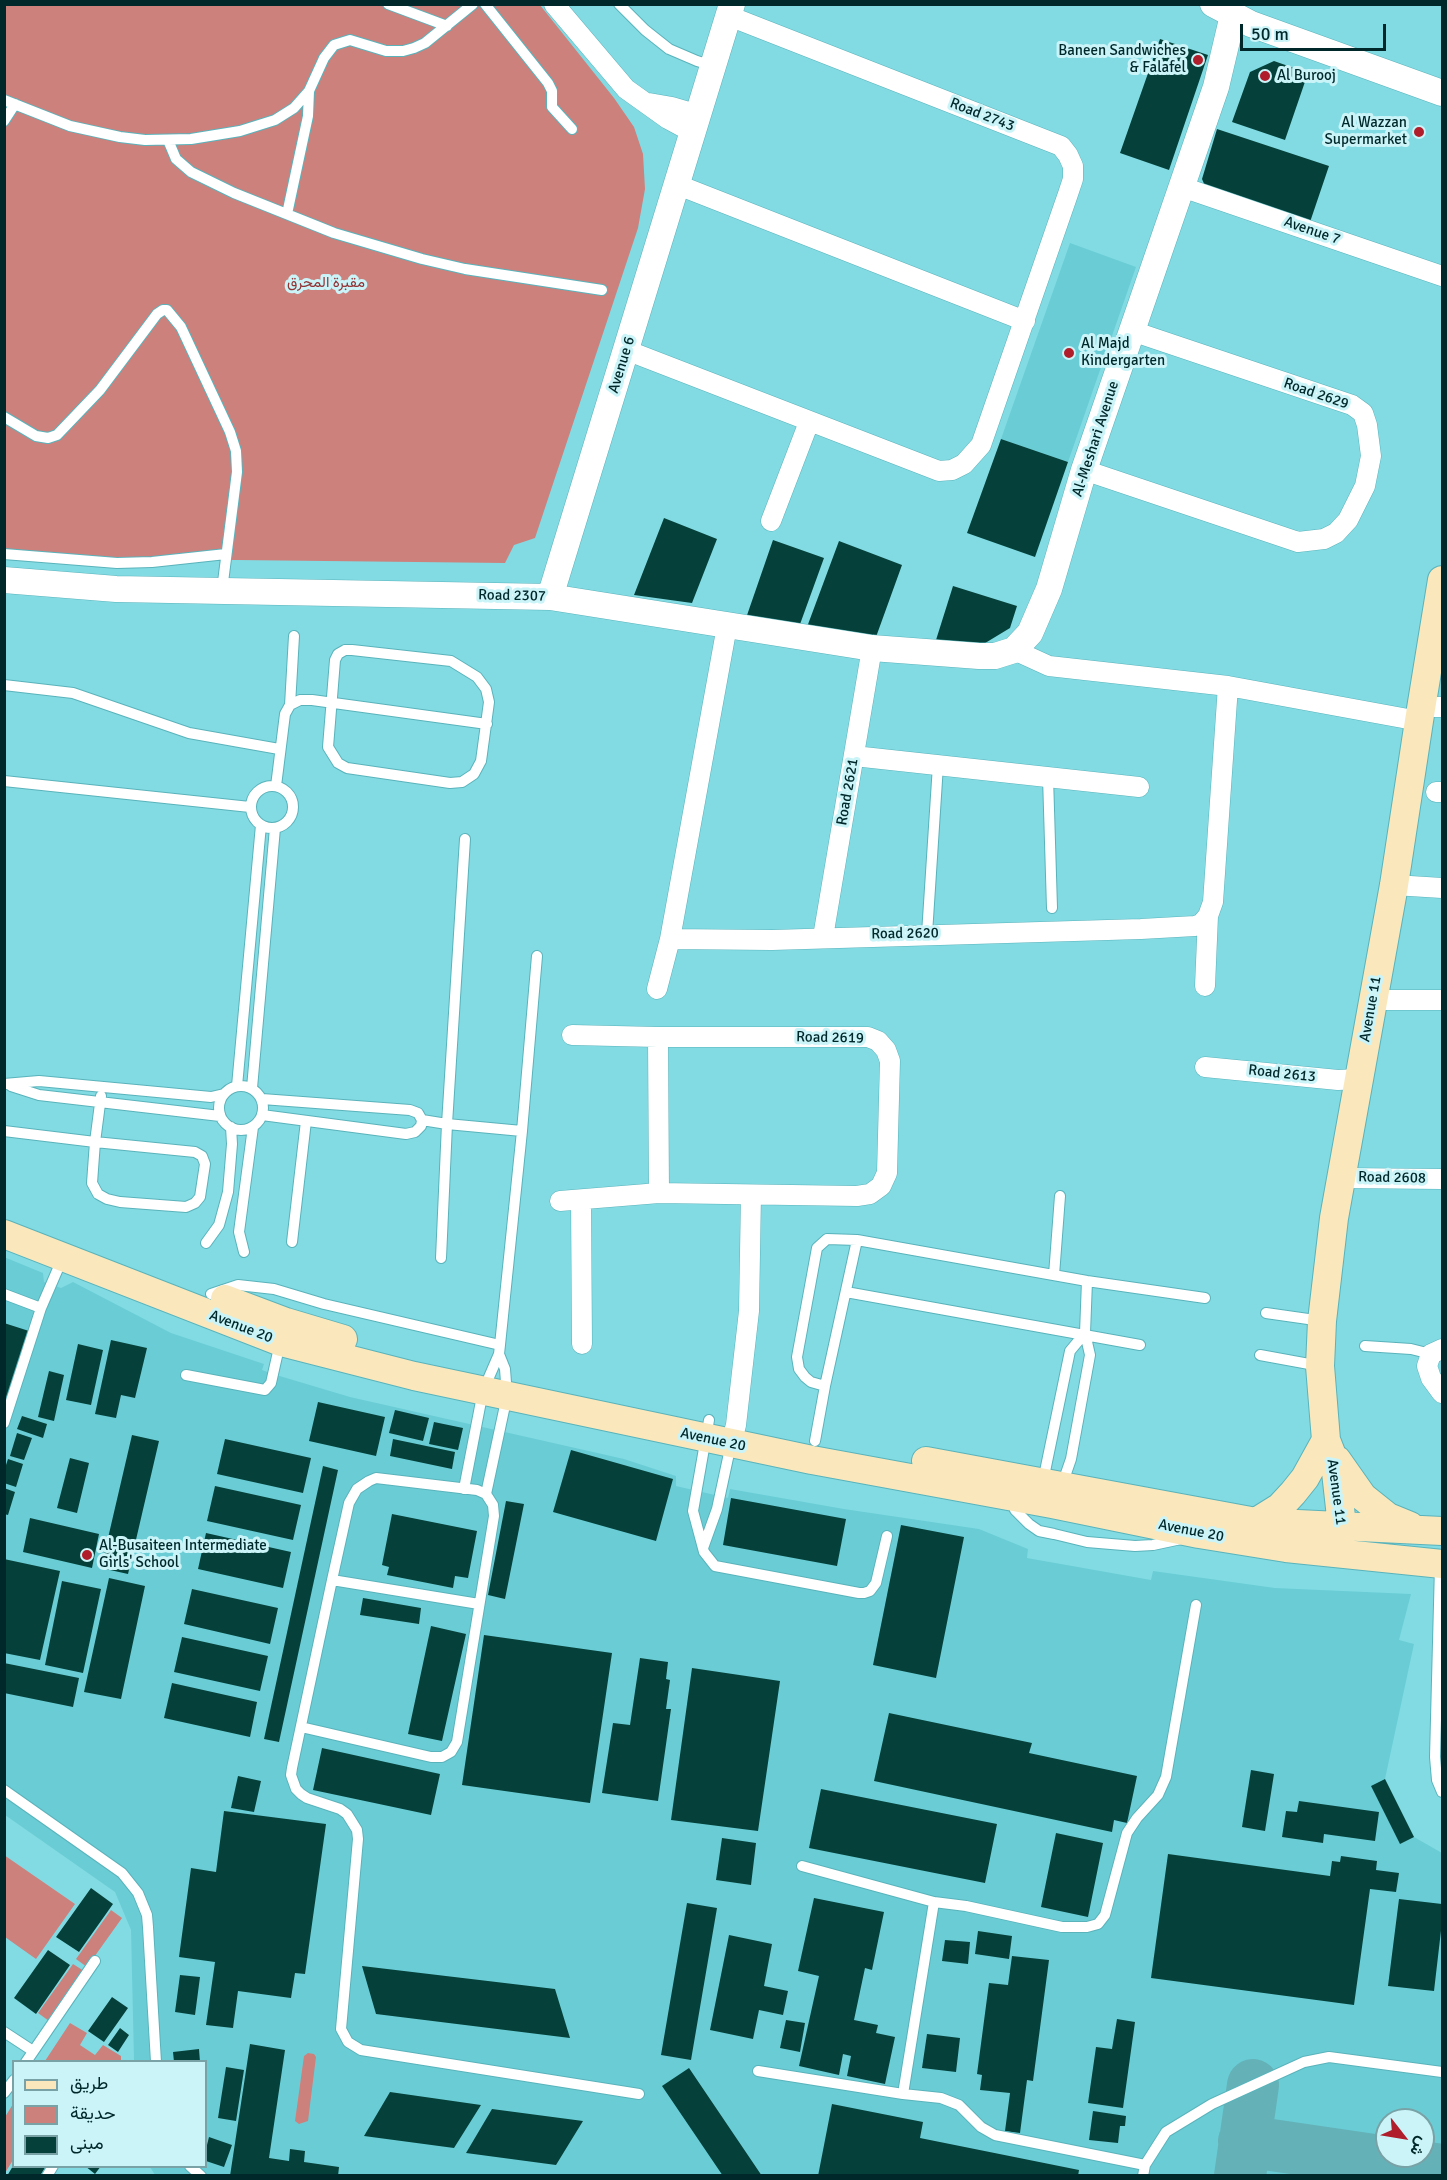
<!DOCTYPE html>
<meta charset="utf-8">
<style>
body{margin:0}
#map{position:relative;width:1447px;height:2180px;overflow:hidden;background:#82dbe3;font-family:Signika,Vazirmatn,sans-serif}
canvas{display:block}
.frame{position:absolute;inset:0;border:6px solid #00282b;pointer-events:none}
.legend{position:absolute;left:12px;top:2060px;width:195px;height:108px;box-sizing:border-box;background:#caf4f8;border:2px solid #79a2a6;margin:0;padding:8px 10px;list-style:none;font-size:18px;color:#00282b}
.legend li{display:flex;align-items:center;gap:12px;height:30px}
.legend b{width:30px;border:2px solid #79a2a6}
.north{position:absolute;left:1375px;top:2108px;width:60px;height:60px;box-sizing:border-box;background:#caf4f8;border:2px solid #79a2a6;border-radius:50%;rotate:121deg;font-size:16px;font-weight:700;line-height:24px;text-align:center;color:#00282b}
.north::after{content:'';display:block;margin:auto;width:21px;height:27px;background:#b01e2b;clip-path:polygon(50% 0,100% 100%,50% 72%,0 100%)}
.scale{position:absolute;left:1240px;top:24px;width:146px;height:27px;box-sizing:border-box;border:3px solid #00282b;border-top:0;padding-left:8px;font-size:18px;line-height:21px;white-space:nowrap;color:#00282b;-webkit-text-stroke:4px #caf4f8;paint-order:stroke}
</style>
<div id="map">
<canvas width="1447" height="2180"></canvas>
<div class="frame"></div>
<ul class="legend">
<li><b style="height:8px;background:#fae8bc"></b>طريق</li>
<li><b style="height:16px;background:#cc817d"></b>حديقة</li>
<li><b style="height:16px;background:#05413a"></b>مبنى</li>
</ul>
<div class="north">ش</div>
<div class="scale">50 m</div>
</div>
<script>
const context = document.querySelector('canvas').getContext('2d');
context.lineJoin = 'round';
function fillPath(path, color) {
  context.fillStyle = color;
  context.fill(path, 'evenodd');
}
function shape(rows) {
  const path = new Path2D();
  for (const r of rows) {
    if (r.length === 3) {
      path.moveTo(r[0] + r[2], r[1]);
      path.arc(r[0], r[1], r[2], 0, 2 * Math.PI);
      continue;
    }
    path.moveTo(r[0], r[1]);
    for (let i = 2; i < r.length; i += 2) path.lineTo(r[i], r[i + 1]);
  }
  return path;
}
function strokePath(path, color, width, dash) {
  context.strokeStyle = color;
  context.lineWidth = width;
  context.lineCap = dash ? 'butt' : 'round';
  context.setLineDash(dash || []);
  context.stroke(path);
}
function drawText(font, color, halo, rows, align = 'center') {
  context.font = font + ' Signika,Vazirmatn,sans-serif';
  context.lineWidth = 6;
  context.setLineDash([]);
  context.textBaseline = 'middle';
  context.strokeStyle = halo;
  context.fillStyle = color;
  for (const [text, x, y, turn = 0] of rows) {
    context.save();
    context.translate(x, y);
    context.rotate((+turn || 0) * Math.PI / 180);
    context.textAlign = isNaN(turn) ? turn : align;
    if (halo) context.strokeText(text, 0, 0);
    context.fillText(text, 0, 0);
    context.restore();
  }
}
const built = shape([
 [1070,243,1136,267,1068,462,1001,439],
 [4,1257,43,1273,44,1282,61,1288,73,1282,171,1333,264,1364,262,1370,273,1374,350,1397,624,1459,676,1476,676,1486,728,1498,730,1489,844,1509,979,1529,1028,1549,1027,1558,1151,1580,1153,1571,1275,1588,1411,1594,1399,1640,1414,1644,1385,1779,1414,1837,1442,1853,1442,2175,155,2175,150,2167,206,2166,206,2062,134,2061,131,1930,115,1892,5,1815],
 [1387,2120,1423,2120,1423,2156,1387,2156]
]);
const green = shape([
 [4,5,540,5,614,98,634,127,643,154,645,189,638,228,535,538,514,545,505,563,57,558,5,553],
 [4,1855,75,1904,36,1959,5,1937],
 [111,1910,122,1918,87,1967,76,1959],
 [73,1964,84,1971,49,2021,38,2013],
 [70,2023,87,2033,80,2045,95,2055,103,2045,121,2056,121,2061,45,2061],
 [308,2053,314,2054,316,2057,308,2121,299,2124,295,2121,304,2056],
 [13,2104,13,2160,5,2173,5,2117]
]);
const taxiway = shape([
 [1244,2141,1442,2170],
 [1240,2176,1253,2085]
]);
const building = shape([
 [1160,39,1208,55,1169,170,1120,153],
 [1274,61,1308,73,1285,140,1232,122,1250,72],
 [1217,129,1329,166,1309,225,1208,193,1202,179],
 [1001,439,1068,462,1035,557,967,533],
 [664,518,717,539,692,603,634,595],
 [773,540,824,558,799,627,745,621],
 [839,541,902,565,876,637,807,627],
 [953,586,1017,606,1010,628,972,651,936,640],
 [4,1323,29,1331,5,1404,4,1404],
 [111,1340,147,1348,135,1398,121,1395,116,1418,95,1414],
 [78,1344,103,1350,91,1405,66,1400],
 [49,1371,64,1375,54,1421,38,1417],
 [318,1402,385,1417,376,1456,309,1441],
 [395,1410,429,1418,423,1441,389,1433],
 [22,1416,47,1424,43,1438,17,1429],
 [434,1422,463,1428,458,1450,429,1444],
 [17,1433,32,1438,24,1460,10,1456],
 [132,1435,159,1441,128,1574,101,1568],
 [225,1439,311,1458,303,1493,217,1474],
 [393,1439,455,1452,452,1469,390,1456],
 [571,1450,673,1479,656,1541,553,1512],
 [70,1458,89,1463,77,1513,57,1508],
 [8,1459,23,1464,16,1487,4,1483,4,1471],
 [323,1466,338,1470,279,1742,264,1739],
 [215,1486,301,1505,293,1540,207,1521],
 [4,1488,15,1492,8,1515,4,1514],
 [731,1498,846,1519,837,1566,723,1545],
 [506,1501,524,1504,505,1599,488,1595],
 [392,1514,477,1531,468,1578,455,1576,453,1588,387,1575,389,1567,382,1565],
 [30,1518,99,1534,92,1568,23,1552],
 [901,1525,964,1537,936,1678,873,1665],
 [206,1533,291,1552,283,1588,198,1569],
 [4,1559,60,1571,40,1660,4,1653],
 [109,1578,145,1586,121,1699,84,1692],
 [62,1581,101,1589,83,1673,45,1665],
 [192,1589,278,1608,270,1644,184,1624],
 [363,1598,421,1608,419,1624,360,1615],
 [431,1626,466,1634,442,1741,408,1734],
 [484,1635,612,1653,590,1803,462,1785],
 [182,1637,268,1656,260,1691,174,1672],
 [640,1658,668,1662,666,1679,670,1680,666,1709,671,1709,658,1801,602,1793,613,1723,630,1725],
 [4,1663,79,1678,73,1707,4,1693],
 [692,1668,780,1681,758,1831,671,1820],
 [172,1683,257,1702,250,1737,164,1718],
 [889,1713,1032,1743,1029,1753,1137,1776,1127,1823,1114,1820,1112,1832,874,1781],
 [322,1748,440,1774,431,1815,313,1790],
 [1251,1770,1274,1774,1265,1831,1242,1827],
 [238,1776,261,1781,254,1812,231,1808],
 [1385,1779,1414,1837,1400,1844,1371,1786],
 [821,1789,997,1824,985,1883,809,1848],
 [1299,1801,1379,1812,1375,1841,1324,1834,1323,1843,1282,1837,1286,1811,1297,1812],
 [224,1811,326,1824,305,1974,295,1973,291,1998,238,1991,233,2028,206,2025,215,1962,179,1957,191,1868,216,1872],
 [1056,1833,1103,1843,1088,1917,1041,1907],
 [722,1838,756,1843,751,1885,716,1880],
 [1168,1854,1330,1876,1332,1861,1340,1862,1341,1856,1377,1861,1376,1870,1399,1873,1396,1892,1370,1889,1354,2005,1151,1978],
 [91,1888,113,1904,79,1952,56,1937],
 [814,1898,884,1912,872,1970,865,1968,854,2020,878,2025,876,2033,895,2037,885,2084,847,2076,851,2056,843,2054,839,2075,799,2066,819,1976,798,1971],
 [1399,1899,1442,1904,1442,1922,1434,1991,1388,1986],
 [687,1903,717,1908,691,2060,661,2055],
 [978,1931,1012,1936,1009,1959,975,1954],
 [729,1935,772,1944,764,1986,788,1991,783,2015,759,2010,753,2039,710,2030],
 [945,1940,970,1942,968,1964,942,1961],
 [48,1950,70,1965,36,2014,14,1998],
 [1012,1956,1049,1960,1033,2081,1027,2080,1020,2133,1005,2131,1010,2093,980,2090,982,2075,977,2074,989,1983,1008,1985],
 [362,1966,555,1989,570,2038,376,2014],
 [180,1975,200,1977,195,2015,175,2012],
 [112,1997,128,2008,104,2042,88,2031],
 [1117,2019,1135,2022,1123,2108,1088,2103,1096,2047,1112,2049],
 [786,2020,805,2023,800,2052,780,2048],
 [120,2028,129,2035,118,2052,108,2045],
 [927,2034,960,2038,956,2072,922,2068],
 [250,2044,285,2050,269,2158,289,2161,290,2149,305,2151,304,2162,339,2167,338,2176,230,2176],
 [199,2049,200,2062,174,2062,173,2052],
 [226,2067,244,2070,236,2121,218,2118],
 [689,2068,762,2176,723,2176,662,2086],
 [390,2092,481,2105,454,2148,364,2136],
 [832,2104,923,2122,920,2138,1079,2170,1078,2176,818,2176],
 [492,2109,583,2121,556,2165,466,2153],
 [1093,2111,1126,2116,1125,2126,1120,2126,1118,2143,1089,2140],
 [209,2137,232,2145,224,2167,206,2161,206,2149],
 [13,2166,46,2166,40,2176,7,2176],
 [85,2166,101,2166,95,2174]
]);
const service = shape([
 [388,4,447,26],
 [485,4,548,83,552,91,552,107,572,129],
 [619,4,645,30,669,49,697,61,714,66],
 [4,100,70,126,120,137,145,140,191,139,240,131,275,120,294,108,309,91,324,58,334,45,350,40,386,51,403,51,414,48,425,43,473,4],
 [4,121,15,104],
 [168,140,176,159,191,172,234,193,334,233,422,259,465,269,602,290],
 [287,214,308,116,309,91],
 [4,417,36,436,48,438,57,435,100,390,157,314,163,310,167,310,181,327,230,432,236,451,237,472,222,590],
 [4,554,117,563,152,562,226,554],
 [345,650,352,650,451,661,477,677,486,689,489,702,481,761,474,774,462,782,450,783,347,768,338,763,328,747,335,660,338,654,345,650],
 [4,685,73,693,189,733,279,749],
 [290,705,294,636],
 [1048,777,1052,908],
 [4,781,250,807],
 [272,807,21],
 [276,786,285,714,290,705,300,700,312,700,487,724],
 [927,934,938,765],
 [4,1084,39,1081,211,1097,224,1094],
 [241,1108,22],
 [11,1086,39,1095,220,1116],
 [237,1086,261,825],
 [252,1088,275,828],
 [262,1099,410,1110,418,1113,422,1120,421,1126,415,1132,406,1134,262,1115],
 [422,1120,447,1124,465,839],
 [4,1131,95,1142,101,1096],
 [95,1142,195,1152,202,1156,205,1164,200,1197,195,1203,186,1207,120,1202,107,1199,98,1194,92,1183,95,1142],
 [292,1242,306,1121],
 [206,1243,219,1225,228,1192,232,1144,231,1127],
 [244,1252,239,1232,253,1127],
 [441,1258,447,1124,522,1131],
 [1054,1275,1060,1196],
 [846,1292,1140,1345],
 [4,1294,41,1308],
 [211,1294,238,1285,274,1289,324,1304,500,1345],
 [1266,1313,1322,1321],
 [1365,1346,1411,1349,1431,1354],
 [1260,1355,1320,1366],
 [186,1375,265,1390,271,1383,280,1343],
 [825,1386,811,1382,805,1377,799,1369,797,1357,817,1248,827,1239,857,1240,1087,1281,1205,1298],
 [709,1420,693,1511,704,1552,715,1566,859,1593,864,1593,870,1591,876,1583,887,1536],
 [4,1423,41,1308,63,1257],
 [815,1441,825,1386,857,1240],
 [1043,1481,1070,1351,1085,1333],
 [1062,1485,1071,1459,1090,1355,1085,1333,1087,1281],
 [464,1489,483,1391,499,1354,500,1345,522,1131,537,956],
 [486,1494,507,1396,505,1369,499,1354],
 [1013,1501,1015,1510,1029,1524,1039,1531,1054,1534,1087,1542,1135,1546,1153,1545,1181,1539],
 [703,1548,717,1509,731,1444],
 [1440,1566,1435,1757,1437,1780,1442,1792],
 [332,1580,479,1604],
 [301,1727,431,1757,442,1757,451,1752,457,1742,494,1516,493,1505,486,1494,477,1490,376,1478,369,1481,357,1489,349,1503,332,1580,292,1768,291,1775,296,1789,301,1794,307,1798,340,1809,347,1814,357,1830,358,1839,341,2029,348,2042,361,2050,639,2094],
 [4,1790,122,1873,138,1893,147,1915,148,1927,156,2062],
 [802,1866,934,1902,966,1906,1062,1927,1087,1927,1098,1924,1105,1915,1127,1833,1137,1818,1158,1795,1166,1777,1196,1605],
 [4,2032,33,2051],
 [26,2062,95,1961],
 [758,2071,903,2094,941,2098,959,2105,981,2127,995,2135,1145,2165],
 [4,2093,14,2080],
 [903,2094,934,1902],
 [190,2166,201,2176],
 [47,2176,53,2166],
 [1143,2176,1145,2165,1166,2132,1212,2104,1304,2062,1329,2057,1442,2072]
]);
const minor = shape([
 [554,4,626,89,668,119,694,133],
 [649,103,672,107,699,115],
 [678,185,1025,321],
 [1182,187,1442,276],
 [626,350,939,471,952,470,964,464,981,445,1068,194,1073,179,1073,166,1068,155,1061,146,729,16],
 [1084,470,1298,542,1324,539,1336,533,1348,520,1365,486,1371,456,1367,425,1363,413,1352,405,1132,331],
 [771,521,809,422],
 [1014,650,1049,666,1228,686,1419,721],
 [1421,707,1442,707],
 [854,756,1139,787],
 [1436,792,1442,792],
 [1394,885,1442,888],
 [823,937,872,648],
 [670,939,772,940,1141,929,1195,926,1201,924,1208,916,1213,902,1228,686],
 [1205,986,1208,916],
 [657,989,670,939,727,626],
 [1372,1000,1442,1000],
 [658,1037,659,1193],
 [1205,1067,1338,1080,1358,1079],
 [1341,1178,1442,1179],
 [581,1200,582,1344],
 [560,1201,659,1193,857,1196,870,1194,881,1186,887,1173,890,1061,886,1050,878,1041,868,1037,658,1037,572,1035],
 [1442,1349,1431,1354,1427,1366,1431,1378,1442,1393],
 [731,1443,736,1425,749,1311,751,1195]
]);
const tertiary = shape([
 [1213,4,1251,24,1442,93],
 [4,580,116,589,550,597,872,648,979,656,995,656,1014,650,1030,633,1049,589,1084,470,1216,87,1233,15],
 [550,597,732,4]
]);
const secondary = shape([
 [4,1234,281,1342,414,1376,812,1460,1052,1504,1199,1534,1286,1548,1442,1564],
 [225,1299,286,1322,343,1339],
 [1337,1460,1363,1497,1388,1517,1410,1526],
 [926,1461,1256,1522,1442,1531],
 [1256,1522,1280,1507,1293,1493,1305,1478,1326,1440],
 [1338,1543,1342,1526,1335,1463,1326,1440,1320,1366,1322,1321,1334,1218,1394,885,1419,721,1442,580]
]);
const markers = [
 [1198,60,6,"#b01e2b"],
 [1265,76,6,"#b01e2b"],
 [1419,132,6,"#b01e2b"],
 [1069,353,6,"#b01e2b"],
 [87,1555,6,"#b01e2b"]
];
const poiNames = [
 ["Baneen Sandwiches",1186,51,"right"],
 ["& Falafel",1186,68,"right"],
 ["Al Burooj",1277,76],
 ["Al Wazzan",1407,123,"right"],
 ["Supermarket",1407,140,"right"],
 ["Al Majd",1081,344],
 ["Kindergarten",1081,361],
 ["Al-Busaiteen Intermediate",99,1546],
 ["Girls' School",99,1563]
];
const streetNames = [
 ["Road 2743",982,115,21],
 ["Avenue 7",1312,231,19],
 ["Avenue 6",622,365,-73],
 ["Road 2629",1316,394,19],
 ["Al-Meshari Avenue",1096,439,-72],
 ["Road 2307",512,596,1],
 ["Road 2621",848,792,-80],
 ["Road 2620",905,934,-1],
 ["Avenue 11",1371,1009,-80],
 ["Road 2619",830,1038,1],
 ["Road 2613",1282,1074,6],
 ["Road 2608",1392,1178,1],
 ["Avenue 20",241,1327,21],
 ["Avenue 20",713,1440,12],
 ["Avenue 11",1336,1492,82],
 ["Avenue 20",1191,1531,11]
];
const parkNames = [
 ["مقبرة المحرق",326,283]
];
fillPath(built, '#6acdd6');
fillPath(green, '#cc817d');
strokePath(taxiway, '#64b2b8', 52);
fillPath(building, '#05413a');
strokePath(service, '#5ab3bb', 12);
strokePath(minor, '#5ab3bb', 21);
strokePath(tertiary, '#5ab3bb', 27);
strokePath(secondary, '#5ab3bb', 30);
strokePath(service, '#fff', 10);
strokePath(minor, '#fff', 20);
strokePath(tertiary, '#fff', 26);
strokePath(secondary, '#fae8bc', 28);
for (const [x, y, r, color] of markers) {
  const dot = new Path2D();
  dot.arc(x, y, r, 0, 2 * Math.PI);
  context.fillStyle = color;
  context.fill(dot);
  strokePath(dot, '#caf4f8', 2);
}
drawText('15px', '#00282b', '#caf4f8', poiNames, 'left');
drawText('15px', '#00282b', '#caf4f8', streetNames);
drawText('15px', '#913435', '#caf4f8', parkNames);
</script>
